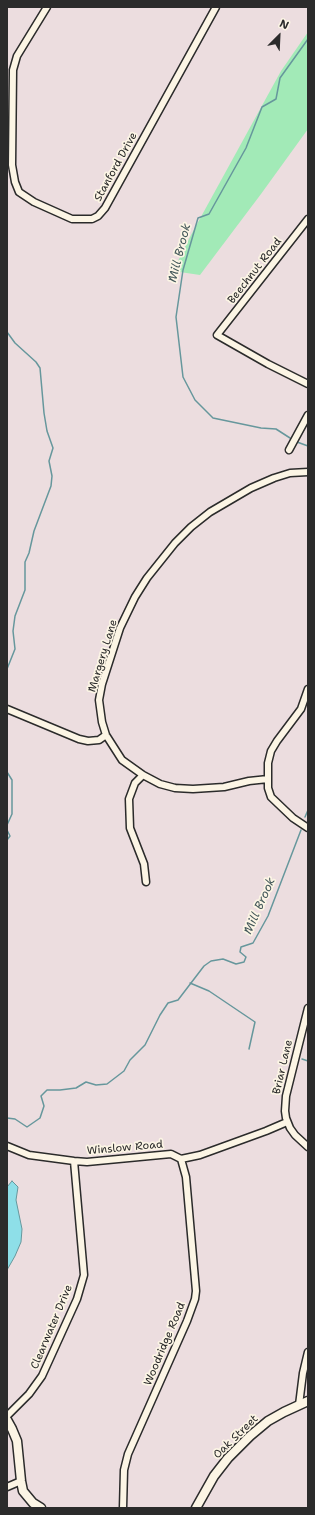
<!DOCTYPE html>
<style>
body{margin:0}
#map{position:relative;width:315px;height:1515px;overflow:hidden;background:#ecdddf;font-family:"Shantell Sans",sans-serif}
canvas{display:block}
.frame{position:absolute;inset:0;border:8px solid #2b2b2b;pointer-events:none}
.north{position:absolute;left:259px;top:16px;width:40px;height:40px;-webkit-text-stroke:3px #fcf5e5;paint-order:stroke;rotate:24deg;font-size:11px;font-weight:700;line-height:16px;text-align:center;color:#2b2b2b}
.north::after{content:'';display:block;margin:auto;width:14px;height:18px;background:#2b2b2b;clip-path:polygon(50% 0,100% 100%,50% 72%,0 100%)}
</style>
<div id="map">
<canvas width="315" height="1515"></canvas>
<div class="frame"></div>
<div class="north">N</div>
</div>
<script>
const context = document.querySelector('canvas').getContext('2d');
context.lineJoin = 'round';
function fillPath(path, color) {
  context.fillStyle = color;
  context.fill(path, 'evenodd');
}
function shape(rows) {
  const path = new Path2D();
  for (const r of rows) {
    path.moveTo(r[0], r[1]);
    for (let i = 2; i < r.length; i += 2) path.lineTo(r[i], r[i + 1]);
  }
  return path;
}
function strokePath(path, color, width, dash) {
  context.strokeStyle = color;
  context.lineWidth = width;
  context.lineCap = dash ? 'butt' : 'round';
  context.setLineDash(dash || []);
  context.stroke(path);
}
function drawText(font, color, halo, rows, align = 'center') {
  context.font = font + ' "Shantell Sans",sans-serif';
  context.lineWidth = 3.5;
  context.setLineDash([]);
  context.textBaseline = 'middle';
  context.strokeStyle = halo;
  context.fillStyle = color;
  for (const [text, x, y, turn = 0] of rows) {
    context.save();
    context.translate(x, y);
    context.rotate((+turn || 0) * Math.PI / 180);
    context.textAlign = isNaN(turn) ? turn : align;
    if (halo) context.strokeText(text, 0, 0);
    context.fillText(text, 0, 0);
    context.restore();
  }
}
const green = shape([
 [308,32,308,129,261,194,200,275,173,271,191,235,281,71]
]);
const water = shape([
 [12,1181,18,1187,16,1200,22,1229,21,1242,15,1256,7,1270,7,1187,12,1181]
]);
const stream = shape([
 [7,332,15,343,36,362,40,368,44,413,47,431,53,448,49,461,52,476,51,486,34,531,29,553,25,562,25,590,15,616,13,631,15,649,7,669],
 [290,438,276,429,261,428,213,418,195,400,183,377,176,317,183,270,198,218,209,214,246,148,262,107,276,99,280,78,308,39],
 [297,442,308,446],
 [7,772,12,780,12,814,7,825],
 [305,817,308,810],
 [7,830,10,836,7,840],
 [190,983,209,991,255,1022,249,1049],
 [302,1059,308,1061],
 [7,1118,15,1119,27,1127,40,1118,44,1106,41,1096,47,1090,60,1090,76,1088,86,1082,96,1085,107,1084,124,1071,130,1060,145,1045,160,1015,168,1003,178,1000,204,966,211,961,223,959,236,964,244,962,246,957,240,952,241,947,253,943,268,916,301,830]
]);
const street = shape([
 [47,7,17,56,13,70,12,165,15,182,19,192,34,202,72,219,92,219,98,216,105,208,216,7],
 [308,219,217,335,268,364,308,384],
 [289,450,308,415],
 [308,689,301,709,277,741,271,751,268,763,268,788,271,797,293,818,308,828],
 [7,709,79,739,88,741,99,740,106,735],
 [143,775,135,783,129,799,130,828,144,864,146,882],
 [268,779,249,781,224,787,193,789,175,788,160,784,143,775,122,760,106,735,102,722,99,700,102,684,120,628,135,597,147,578,175,543,191,527,210,512,251,488,274,478,290,473,308,472],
 [308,1008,286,1096,285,1111,286,1118,290,1128,295,1135,308,1147],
 [7,1146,29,1155,74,1161,87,1162,171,1154,181,1159,200,1155,266,1131,287,1122],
 [299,1405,303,1373,308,1352],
 [7,1416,29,1394,42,1376,77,1299,84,1275,74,1161],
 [7,1487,21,1481],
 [123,1508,124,1470,128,1454,187,1321,195,1299,196,1291,186,1177,181,1159]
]);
const secondary = shape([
 [7,1420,12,1429,17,1441,21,1481,23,1491,33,1503,41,1508],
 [196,1508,214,1476,228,1458,250,1436,268,1421,284,1412,308,1401]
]);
const streetNames = [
 ["Stanford Drive",116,167,-61],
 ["Beechnut Road",255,271,-52],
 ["Margery Lane",103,656,-73],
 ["Briar Lane",283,1067,-77],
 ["Winslow Road",125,1148,-5],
 ["Clearwater Drive",52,1327,-67],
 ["Woodridge Road",165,1344,-67],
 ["Oak Street",236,1437,-44]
];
const waterNames = [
 ["Mill Brook",180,253,-76],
 ["Mill Brook",260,906,-66]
];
fillPath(green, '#a2eab7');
fillPath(water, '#8edfe8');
strokePath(water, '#66979c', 1);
strokePath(stream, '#66979c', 1.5);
strokePath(street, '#2b2b2b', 9);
strokePath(secondary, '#2b2b2b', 11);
strokePath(street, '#fcf5e5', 6);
strokePath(secondary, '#fcf5e5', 8);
drawText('11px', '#2b2b2b', '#fcf5e5', streetNames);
drawText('italic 12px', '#44585a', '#fcf5e5', waterNames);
</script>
